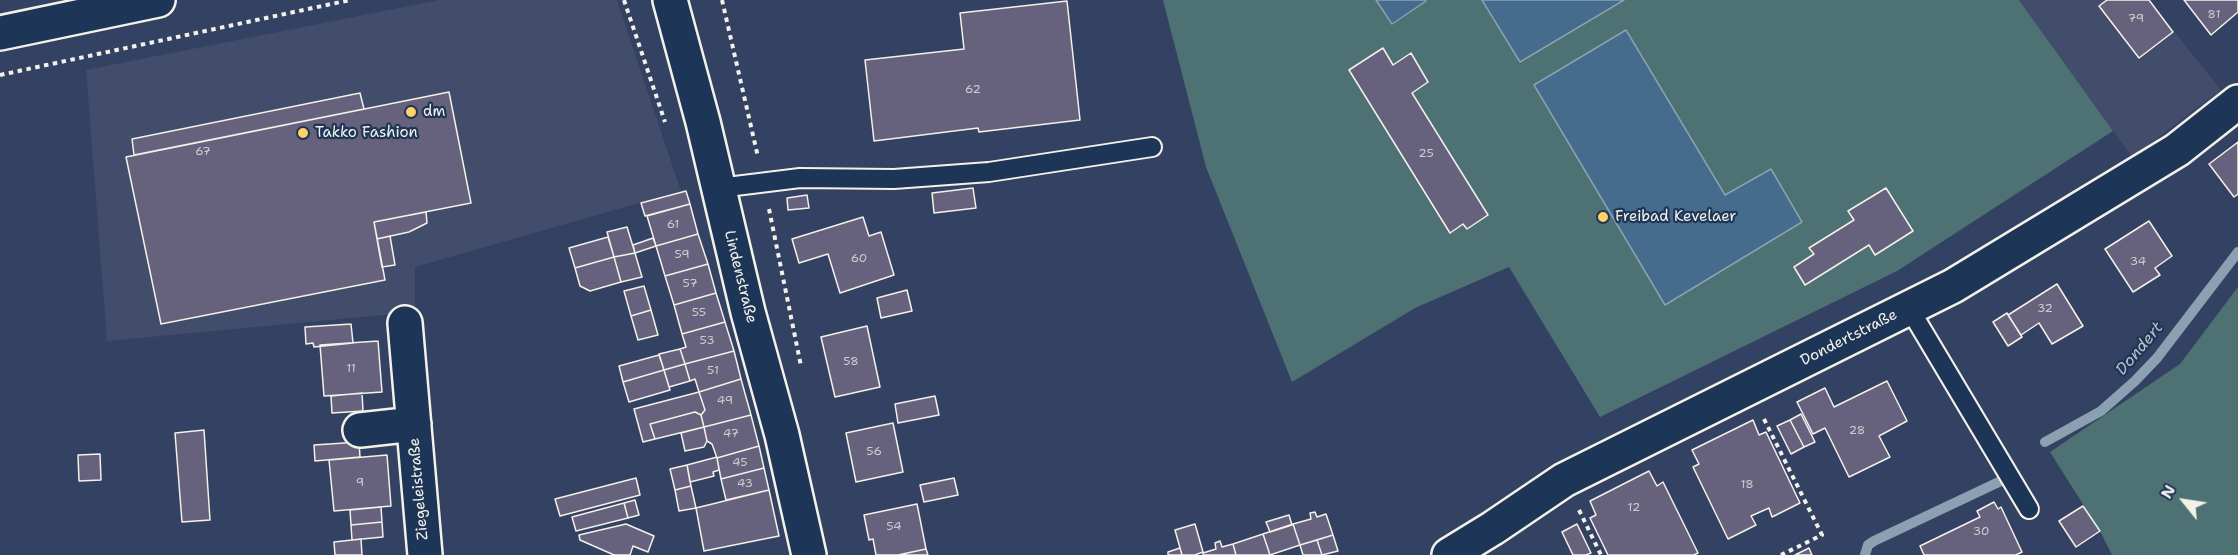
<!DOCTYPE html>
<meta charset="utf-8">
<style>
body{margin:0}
#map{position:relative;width:2238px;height:555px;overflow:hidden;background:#334263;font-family:"Shantell Sans",sans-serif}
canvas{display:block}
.north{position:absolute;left:2154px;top:471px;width:60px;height:60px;-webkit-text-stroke:4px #1d3557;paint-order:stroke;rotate:300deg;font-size:16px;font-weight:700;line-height:24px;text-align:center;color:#f4f1e8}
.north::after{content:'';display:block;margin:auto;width:21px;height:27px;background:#f4f1e8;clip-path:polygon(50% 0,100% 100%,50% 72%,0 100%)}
</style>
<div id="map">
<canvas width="2238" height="555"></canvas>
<div class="north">N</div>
</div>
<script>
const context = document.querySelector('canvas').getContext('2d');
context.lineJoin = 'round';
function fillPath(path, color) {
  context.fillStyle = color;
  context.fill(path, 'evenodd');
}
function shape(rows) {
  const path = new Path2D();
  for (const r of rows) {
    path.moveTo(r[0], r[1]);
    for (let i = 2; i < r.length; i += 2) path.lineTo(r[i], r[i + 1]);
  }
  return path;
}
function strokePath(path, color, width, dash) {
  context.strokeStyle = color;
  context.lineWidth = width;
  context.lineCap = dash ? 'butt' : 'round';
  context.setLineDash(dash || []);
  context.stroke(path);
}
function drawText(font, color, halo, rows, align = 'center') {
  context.font = font + ' "Shantell Sans",sans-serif';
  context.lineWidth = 4.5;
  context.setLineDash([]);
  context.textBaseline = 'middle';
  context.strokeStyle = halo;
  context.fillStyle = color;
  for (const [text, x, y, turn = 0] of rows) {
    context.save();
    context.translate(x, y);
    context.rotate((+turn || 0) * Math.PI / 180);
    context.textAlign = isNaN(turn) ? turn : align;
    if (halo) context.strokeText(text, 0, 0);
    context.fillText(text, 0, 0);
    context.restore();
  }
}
const built = shape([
 [439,0,617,0,681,191,415,267,415,312,107,341,86,70],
 [2019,0,2149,0,2221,90,2132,157]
]);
const green = shape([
 [1163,0,2019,0,2113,131,1897,271,1600,417,1509,267,1415,308,1292,382,1206,167],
 [2238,287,2238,555,2112,555,2100,531,2050,452,2180,364]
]);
const water = shape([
 [1376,0,1425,0,1426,1,1392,24,1376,0],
 [1482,0,1624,0,1520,62,1482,0],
 [1626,30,1725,195,1771,169,1802,222,1665,305,1534,85,1626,30]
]);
const stream = shape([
 [2045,442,2101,411,2135,381,2157,358,2238,252],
 [1865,555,1868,545,1874,541,2003,480]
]);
const building = shape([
 [2107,0,2149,0,2173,32,2139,58,2099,6,2107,0],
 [2184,0,2238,0,2238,12,2211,35,2184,0],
 [1067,1,1080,120,979,132,978,128,874,141,865,60,964,49,960,13,1067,1],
 [1383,48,1393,65,1411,53,1428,82,1412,93,1488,215,1467,229,1463,224,1450,233,1349,70,1383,48],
 [449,92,471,203,374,222,385,280,161,324,126,157,449,92],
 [360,93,364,109,134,155,132,139,360,93],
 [2238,142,2238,194,2234,197,2209,164,2238,142],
 [973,188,976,208,934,213,932,193,973,188],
 [1886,188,1913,231,1875,255,1869,245,1805,285,1794,267,1814,254,1809,248,1854,220,1848,211,1886,188],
 [686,191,690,204,645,216,641,203,686,191],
 [807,195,809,208,788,210,787,198,807,195],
 [690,204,698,234,656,246,647,216,690,204],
 [426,212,427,223,409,232,377,239,374,222,426,212],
 [863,217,869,236,881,232,894,275,840,293,828,254,799,263,792,239,863,217],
 [2149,221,2172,256,2155,268,2160,275,2133,292,2105,249,2149,221],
 [627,227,635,253,614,257,607,232,627,227],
 [698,234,708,264,665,276,656,246,698,234],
 [390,236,395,265,382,267,377,239,390,236],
 [608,237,614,257,575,268,569,248,608,237],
 [653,238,656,246,635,253,633,245,653,238],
 [635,253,642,277,621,282,614,257,635,253],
 [614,257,621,282,590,291,580,286,575,268,614,257],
 [708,264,716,293,674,305,665,276,708,264],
 [2057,284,2083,326,2052,344,2039,323,2021,335,2008,315,2057,284],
 [644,286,651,310,631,316,624,291,644,286],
 [907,290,912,311,881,318,877,298,907,290],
 [716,293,725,322,682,334,674,305,716,293],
 [651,310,658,335,638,340,631,316,651,310],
 [2007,313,2022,337,2008,346,1993,322,2007,313],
 [725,322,734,351,685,364,680,349,686,347,682,334,725,322],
 [351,324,353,343,314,347,313,343,306,344,305,327,351,324],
 [867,326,880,387,835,397,821,337,867,326],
 [378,341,382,392,324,396,320,345,378,341],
 [680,349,685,364,664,370,659,354,680,349],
 [734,351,741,379,699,392,695,379,690,381,685,364,734,351],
 [659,355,664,370,623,382,619,366,659,355],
 [685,364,690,381,669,387,664,370,685,364],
 [664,370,670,390,629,402,623,382,664,370],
 [741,379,751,415,704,427,701,415,705,410,699,392,741,379],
 [1887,381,1907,421,1879,436,1890,457,1849,477,1825,428,1813,434,1797,402,1825,388,1834,407,1887,381],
 [699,392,705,410,701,415,695,412,650,424,655,439,643,442,634,409,699,392],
 [362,393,363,411,332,413,331,396,362,393],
 [935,396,939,415,898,423,895,404,935,396],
 [695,412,701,415,704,427,655,439,650,424,695,412],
 [1801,414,1815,442,1804,447,1790,420,1801,414],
 [751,415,759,446,717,458,712,444,707,441,704,427,751,415],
 [1753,420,1759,435,1766,432,1800,503,1772,517,1769,508,1751,516,1756,525,1728,539,1693,467,1699,464,1692,450,1753,420],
 [1790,420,1804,447,1791,454,1777,426,1790,420],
 [893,423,903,472,856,482,846,433,893,423],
 [704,427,707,441,704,447,685,451,681,433,704,427],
 [204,430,210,520,182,522,175,433,204,430],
 [359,442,360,457,315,461,314,445,359,442],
 [759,446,764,468,721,479,717,458,759,446],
 [100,454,101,480,79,481,78,455,100,454],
 [387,455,391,506,334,511,329,460,387,455],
 [717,457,719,470,713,472,714,476,690,482,687,465,717,457],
 [687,465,691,486,675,490,670,469,687,465],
 [764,468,769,490,726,500,721,479,764,468],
 [1649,471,1657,486,1663,482,1698,553,1694,555,1608,555,1590,518,1596,515,1590,501,1649,471],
 [636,478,640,495,560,516,555,499,636,478],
 [954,478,958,495,924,502,920,485,954,478],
 [691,486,696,508,679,511,675,490,691,486],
 [769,490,779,536,704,551,696,508,769,490],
 [635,500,639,515,628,518,624,503,635,500],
 [1994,502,1998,509,2001,507,2022,552,2016,555,1924,555,1920,546,1980,517,1977,511,1994,502],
 [624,503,628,518,576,531,572,517,624,503],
 [917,504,926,549,898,555,876,555,873,539,869,540,864,515,917,504],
 [2083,506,2100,531,2076,547,2059,521,2083,506],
 [381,507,382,522,351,525,350,510,381,507],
 [1315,512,1317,517,1326,514,1333,535,1300,545,1293,524,1311,519,1310,513,1315,512],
 [1289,515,1292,525,1270,532,1266,522,1289,515],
 [382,522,383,537,352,540,351,525,382,522],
 [626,524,654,536,648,552,633,546,630,555,614,555,580,540,579,535,626,524],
 [1195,524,1203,552,1195,555,1182,555,1175,530,1195,524],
 [1293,524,1300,545,1270,555,1263,534,1293,524],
 [1577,524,1591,553,1586,555,1573,555,1562,532,1577,524],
 [1263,534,1270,555,1236,555,1233,544,1263,534],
 [1333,535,1338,551,1322,555,1317,540,1333,535],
 [361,539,362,555,335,555,334,542,361,539],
 [1317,540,1322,555,1303,555,1300,545,1317,540],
 [1220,541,1222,547,1233,544,1236,555,1203,555,1203,553,1216,549,1215,543,1220,541],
 [1180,548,1182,555,1168,555,1168,552,1180,548],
 [1809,548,1812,555,1795,555,1809,548],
 [926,549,928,555,898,555,926,549]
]);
const path = shape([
 [624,0,665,122],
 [722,0,758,157],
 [0,75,350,0],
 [769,209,801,366],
 [1764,419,1822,535,1781,555],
 [1579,510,1601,555]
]);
const service = shape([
 [719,188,800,178,894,179,989,172,1152,147],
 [1909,308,2029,509]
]);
const minor = shape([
 [405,323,425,555],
 [360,430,414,424],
 [1449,555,1493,528,1564,480,1953,286,2177,150,2238,102]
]);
const tertiary = shape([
 [670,0,703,122,748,312,782,435,809,555]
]);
const primary = shape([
 [0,33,158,0]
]);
const markers = [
 [411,112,6,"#ffd166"],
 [303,133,6,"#ffd166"],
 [1603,217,6,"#ffd166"]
];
const numberNames = [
 ["81",2214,15],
 ["79",2136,19],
 ["62",973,90],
 ["67",203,152],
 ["25",1426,154],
 ["61",673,225],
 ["59",682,255],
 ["60",859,259],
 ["34",2138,262],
 ["57",690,284],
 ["32",2045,309],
 ["55",699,313],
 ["53",707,341],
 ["58",851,362],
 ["11",351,369],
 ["51",713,371],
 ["49",725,401],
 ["28",1857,431],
 ["47",731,434],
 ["56",874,452],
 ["45",740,463],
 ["9",360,483],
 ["43",745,484],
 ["18",1747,485],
 ["12",1634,508],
 ["54",894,527],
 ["30",1981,532]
];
const poiNames = [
 ["dm",423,112],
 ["Takko Fashion",315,133],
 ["Freibad Kevelaer",1615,217]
];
const streetNames = [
 ["Lindenstraße",740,277,76],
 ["Dondertstraße",1849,338,-27],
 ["Ziegeleistraße",419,489,-95]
];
const waterNames = [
 ["Dondert",2140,349,-50]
];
fillPath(built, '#424c6b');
fillPath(green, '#4e7273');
fillPath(water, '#456b8d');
strokePath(water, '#8ba1b1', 1.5);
strokePath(stream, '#8ba1b1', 10);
fillPath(building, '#66627e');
strokePath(building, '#f4f1e8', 1.5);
strokePath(service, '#f4f1e8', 22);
strokePath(minor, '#f4f1e8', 38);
strokePath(tertiary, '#f4f1e8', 38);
strokePath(primary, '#f4f1e8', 38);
strokePath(path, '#f4f1e8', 4, [4.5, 4.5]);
strokePath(service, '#1d3557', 18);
strokePath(minor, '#1d3557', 33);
strokePath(tertiary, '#1d3557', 33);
strokePath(primary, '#1d3557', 33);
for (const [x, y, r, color] of markers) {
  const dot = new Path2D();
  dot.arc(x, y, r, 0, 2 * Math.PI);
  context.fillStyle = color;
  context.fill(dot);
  strokePath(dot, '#1d3557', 2);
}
drawText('12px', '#d0cdce', null, numberNames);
drawText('15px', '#f4f1e8', '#1d3557', poiNames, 'left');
drawText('15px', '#f4f1e8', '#1d3557', streetNames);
drawText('italic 16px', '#b7c2c8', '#1d3557', waterNames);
</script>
